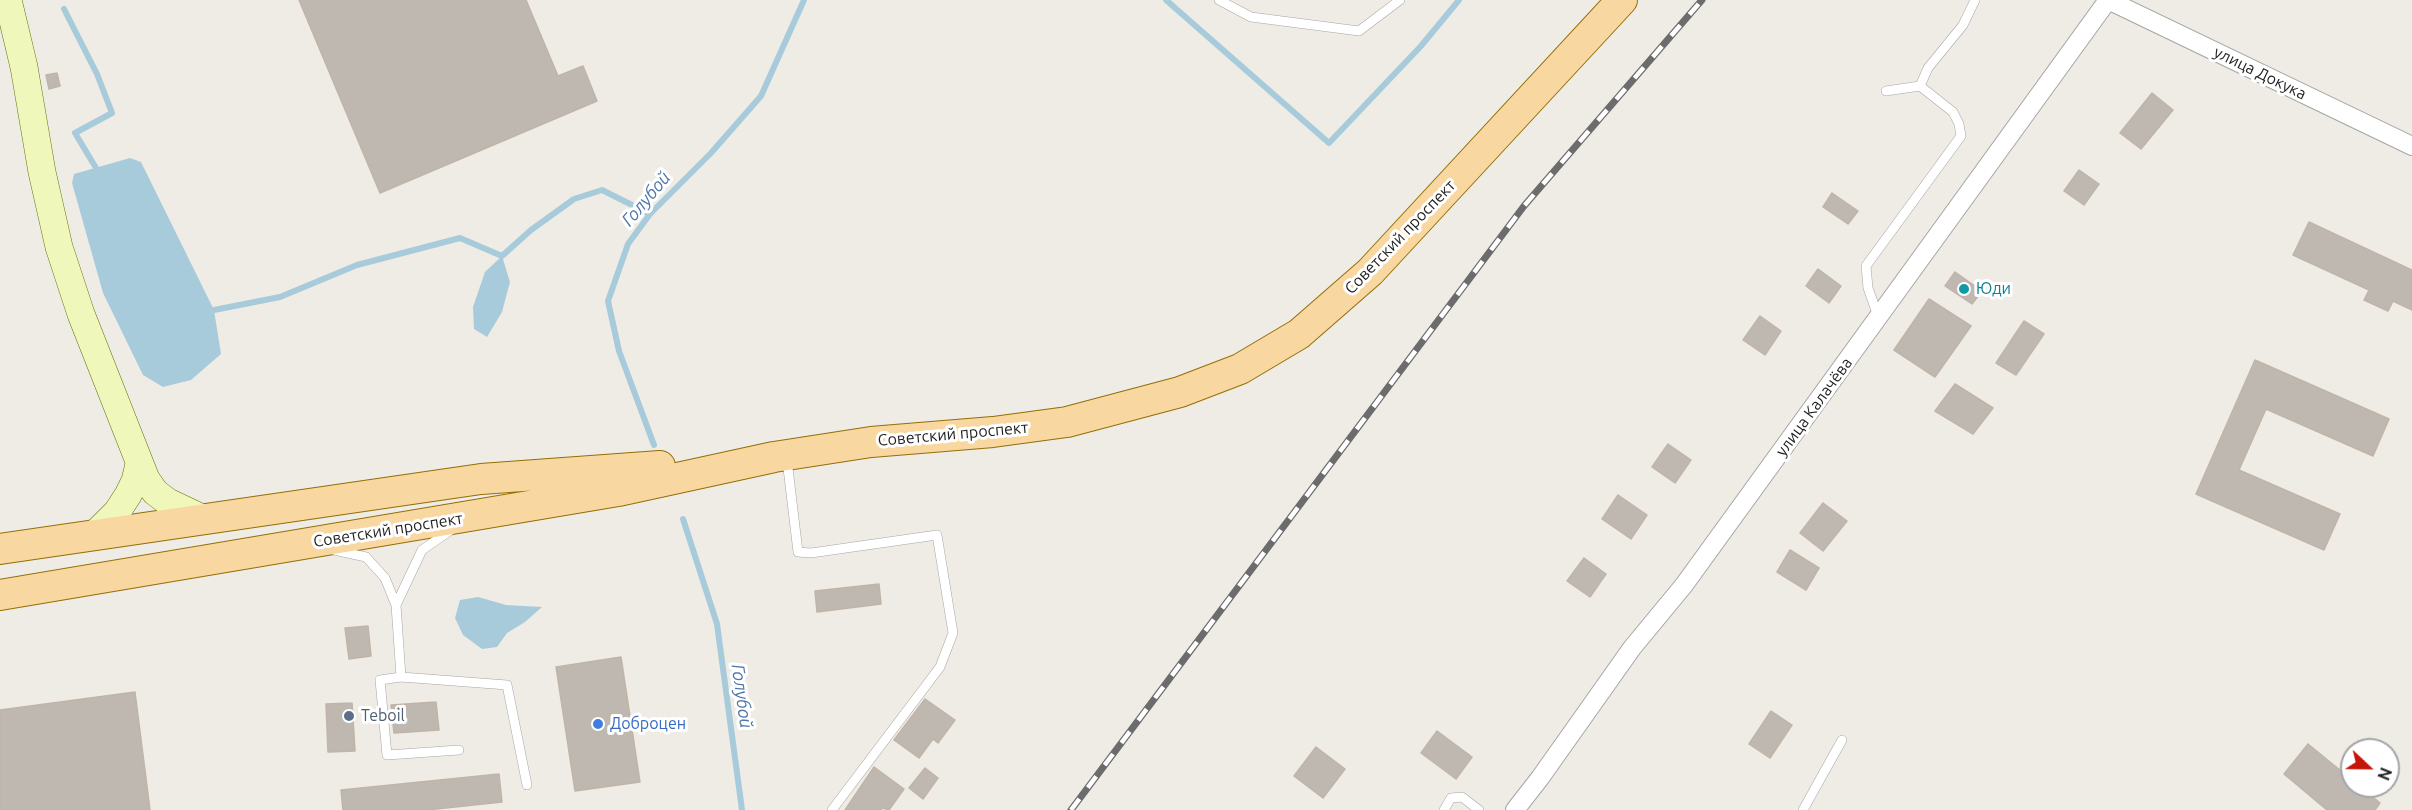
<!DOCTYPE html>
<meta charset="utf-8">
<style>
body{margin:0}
#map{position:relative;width:2412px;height:810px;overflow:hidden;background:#efece5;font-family:Ubuntu,sans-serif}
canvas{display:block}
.north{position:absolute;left:2340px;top:738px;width:60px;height:60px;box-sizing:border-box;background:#fff;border:2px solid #a5a5a5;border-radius:50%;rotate:112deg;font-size:16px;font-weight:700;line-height:24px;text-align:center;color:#1e1e1e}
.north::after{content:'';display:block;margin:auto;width:21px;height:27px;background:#c51508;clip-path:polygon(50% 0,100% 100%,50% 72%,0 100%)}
</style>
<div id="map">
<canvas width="2412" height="810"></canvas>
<div class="north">N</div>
</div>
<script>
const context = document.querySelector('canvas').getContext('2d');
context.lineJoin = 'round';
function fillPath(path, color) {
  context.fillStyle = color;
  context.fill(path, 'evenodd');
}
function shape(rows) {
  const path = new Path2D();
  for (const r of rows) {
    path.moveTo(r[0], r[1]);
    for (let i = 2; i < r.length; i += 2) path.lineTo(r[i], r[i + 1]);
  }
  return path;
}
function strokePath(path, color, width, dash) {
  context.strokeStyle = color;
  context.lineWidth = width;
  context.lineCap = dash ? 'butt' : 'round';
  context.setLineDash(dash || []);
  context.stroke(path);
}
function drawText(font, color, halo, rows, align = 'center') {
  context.font = font + ' Ubuntu,sans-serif';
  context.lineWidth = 6;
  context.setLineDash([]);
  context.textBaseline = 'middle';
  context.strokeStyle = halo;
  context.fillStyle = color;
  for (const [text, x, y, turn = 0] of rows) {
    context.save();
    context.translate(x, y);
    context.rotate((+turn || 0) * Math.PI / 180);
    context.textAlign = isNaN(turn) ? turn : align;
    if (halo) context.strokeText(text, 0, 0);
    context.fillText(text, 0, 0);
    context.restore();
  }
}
const water = shape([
 [130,158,141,162,214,310,221,354,191,380,163,387,143,375,103,293,72,183,74,174],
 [502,256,510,282,502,312,487,337,474,329,473,307,485,272],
 [478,597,506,605,542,607,525,622,507,633,497,647,482,649,463,635,455,618,460,600]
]);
const stream = shape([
 [1166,0,1329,143,1421,46,1459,0],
 [64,9,97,74,112,113,75,133,96,168],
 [214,310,280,297,357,265,460,238,502,256,531,230,574,199,602,190,650,214],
 [654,445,619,351,608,301,628,244,650,214,711,153,761,96,804,0],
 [683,519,717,624,742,810]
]);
const building = shape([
 [299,0,526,0,558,76,583,66,597,101,380,193,299,0],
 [57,73,60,86,49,89,46,75,57,73],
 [2152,93,2173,110,2141,149,2120,133,2152,93],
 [2079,170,2099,184,2084,205,2064,191,2079,170],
 [1832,193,1858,211,1848,224,1823,207,1832,193],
 [2309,222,2412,270,2412,310,2393,301,2388,311,2364,300,2369,290,2293,255,2309,222],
 [1818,269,1841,286,1829,303,1806,286,1818,269],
 [1955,272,1982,291,1972,304,1945,286,1955,272],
 [1929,299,1971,326,1935,377,1894,350,1929,299],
 [1760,316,1781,331,1765,355,1743,340,1760,316],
 [2024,321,2044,334,2016,375,1996,363,2024,321],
 [2255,360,2389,419,2373,456,2266,409,2239,470,2340,514,2324,550,2196,494,2255,360],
 [1955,384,1993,408,1973,434,1935,411,1955,384],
 [1668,444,1691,460,1675,483,1652,467,1668,444],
 [1618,495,1647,515,1631,539,1602,519,1618,495],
 [1823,503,1847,521,1823,551,1800,533,1823,503],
 [1790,550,1819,568,1806,590,1777,572,1790,550],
 [1584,558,1606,574,1590,597,1567,581,1584,558],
 [879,584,881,604,817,612,815,591,879,584],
 [368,626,371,656,349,659,345,628,368,626],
 [621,657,640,782,575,791,556,667,621,657],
 [135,692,150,810,0,810,0,710,135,692],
 [925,699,955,720,938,743,933,739,919,758,894,740,925,699],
 [436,702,439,730,394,733,391,705,436,702],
 [352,703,355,751,328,752,326,704,352,703],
 [1771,711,1792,725,1770,758,1749,744,1771,711],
 [1437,731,1472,757,1456,779,1421,753,1437,731],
 [2308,744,2352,780,2352,786,2360,786,2380,803,2375,810,2327,810,2284,774,2308,744],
 [1316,747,1345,769,1323,798,1294,776,1316,747],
 [874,767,904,789,889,810,882,808,881,810,845,810,874,767],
 [925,768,938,778,923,799,909,788,925,768],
 [499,774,502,802,427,810,343,810,341,790,499,774]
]);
const lane = shape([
 [1219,0,1251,17,1359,31,1400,0],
 [1920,86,1928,68,1963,25,1975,0],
 [1878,316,1868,288,1866,266,1961,136,1959,124,1953,112,1920,86,1886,91],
 [787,460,798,552,811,553,937,535,953,633,940,667,832,810],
 [334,550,366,557,385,578,396,605,401,677,380,680,387,755,459,750],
 [396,605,422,550,451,530],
 [401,677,507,685,527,785],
 [1444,810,1451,798,1462,797,1479,810],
 [1803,810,1842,740]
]);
const street = shape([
 [1515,810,1540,778,1632,648,1684,585,2108,0,2412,146]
]);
const secondary = shape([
 [8,0,24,67,42,172,59,247,81,314,146,479,155,492,168,502,204,519],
 [95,534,117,512,128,495,135,481,139,464]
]);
const primary = shape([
 [0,549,481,479,660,466],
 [0,595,618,491,774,457,871,442,993,432,1067,422,1180,392,1240,369,1299,334,1370,272,1622,0]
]);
const rail = shape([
 [1071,810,1524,206,1702,0]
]);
const markers = [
 [1964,289,6,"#0f9aa8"],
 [349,716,6,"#5c6f8a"],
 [598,724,6,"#3f7fe0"]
];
const streetNames = [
 ["улица Докука",2260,73,26],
 ["Советский проспект",1400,237,-46],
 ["улица Калачёва",1814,407,-54],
 ["Советский проспект",953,434,-5],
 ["Советский проспект",388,530,-9]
];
const cultureNames = [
 ["Юди",1976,289]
];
const serviceNames = [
 ["Teboil",361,716]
];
const shopNames = [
 ["Доброцен",610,724]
];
const waterNames = [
 ["Голубой",646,199,-50],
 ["Голубой",742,696,82]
];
fillPath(water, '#a7cbdb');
strokePath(stream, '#a7cbdb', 6);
fillPath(building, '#bfb8b1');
strokePath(building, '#c0b4a8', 1.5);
strokePath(lane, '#a5a5a5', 10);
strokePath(street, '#a5a5a5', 20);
strokePath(secondary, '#5f7209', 28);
strokePath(primary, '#936e06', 32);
strokePath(lane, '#fff', 9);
strokePath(street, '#fff', 18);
strokePath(secondary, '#f0f7bb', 27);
strokePath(primary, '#f8d8a0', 30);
strokePath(rail, '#6c6c6c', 7);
strokePath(rail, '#fff', 4.5, [14]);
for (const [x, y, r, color] of markers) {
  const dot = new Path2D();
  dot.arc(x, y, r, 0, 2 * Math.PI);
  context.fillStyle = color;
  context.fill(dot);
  strokePath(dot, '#fff', 2);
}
drawText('16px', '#1e1e1e', '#fff', streetNames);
drawText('16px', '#0d838f', '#fff', cultureNames, 'left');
drawText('16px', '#4e5e75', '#fff', serviceNames, 'left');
drawText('16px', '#366cbe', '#fff', shopNames, 'left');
drawText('italic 18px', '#4e76ab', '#fff', waterNames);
</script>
